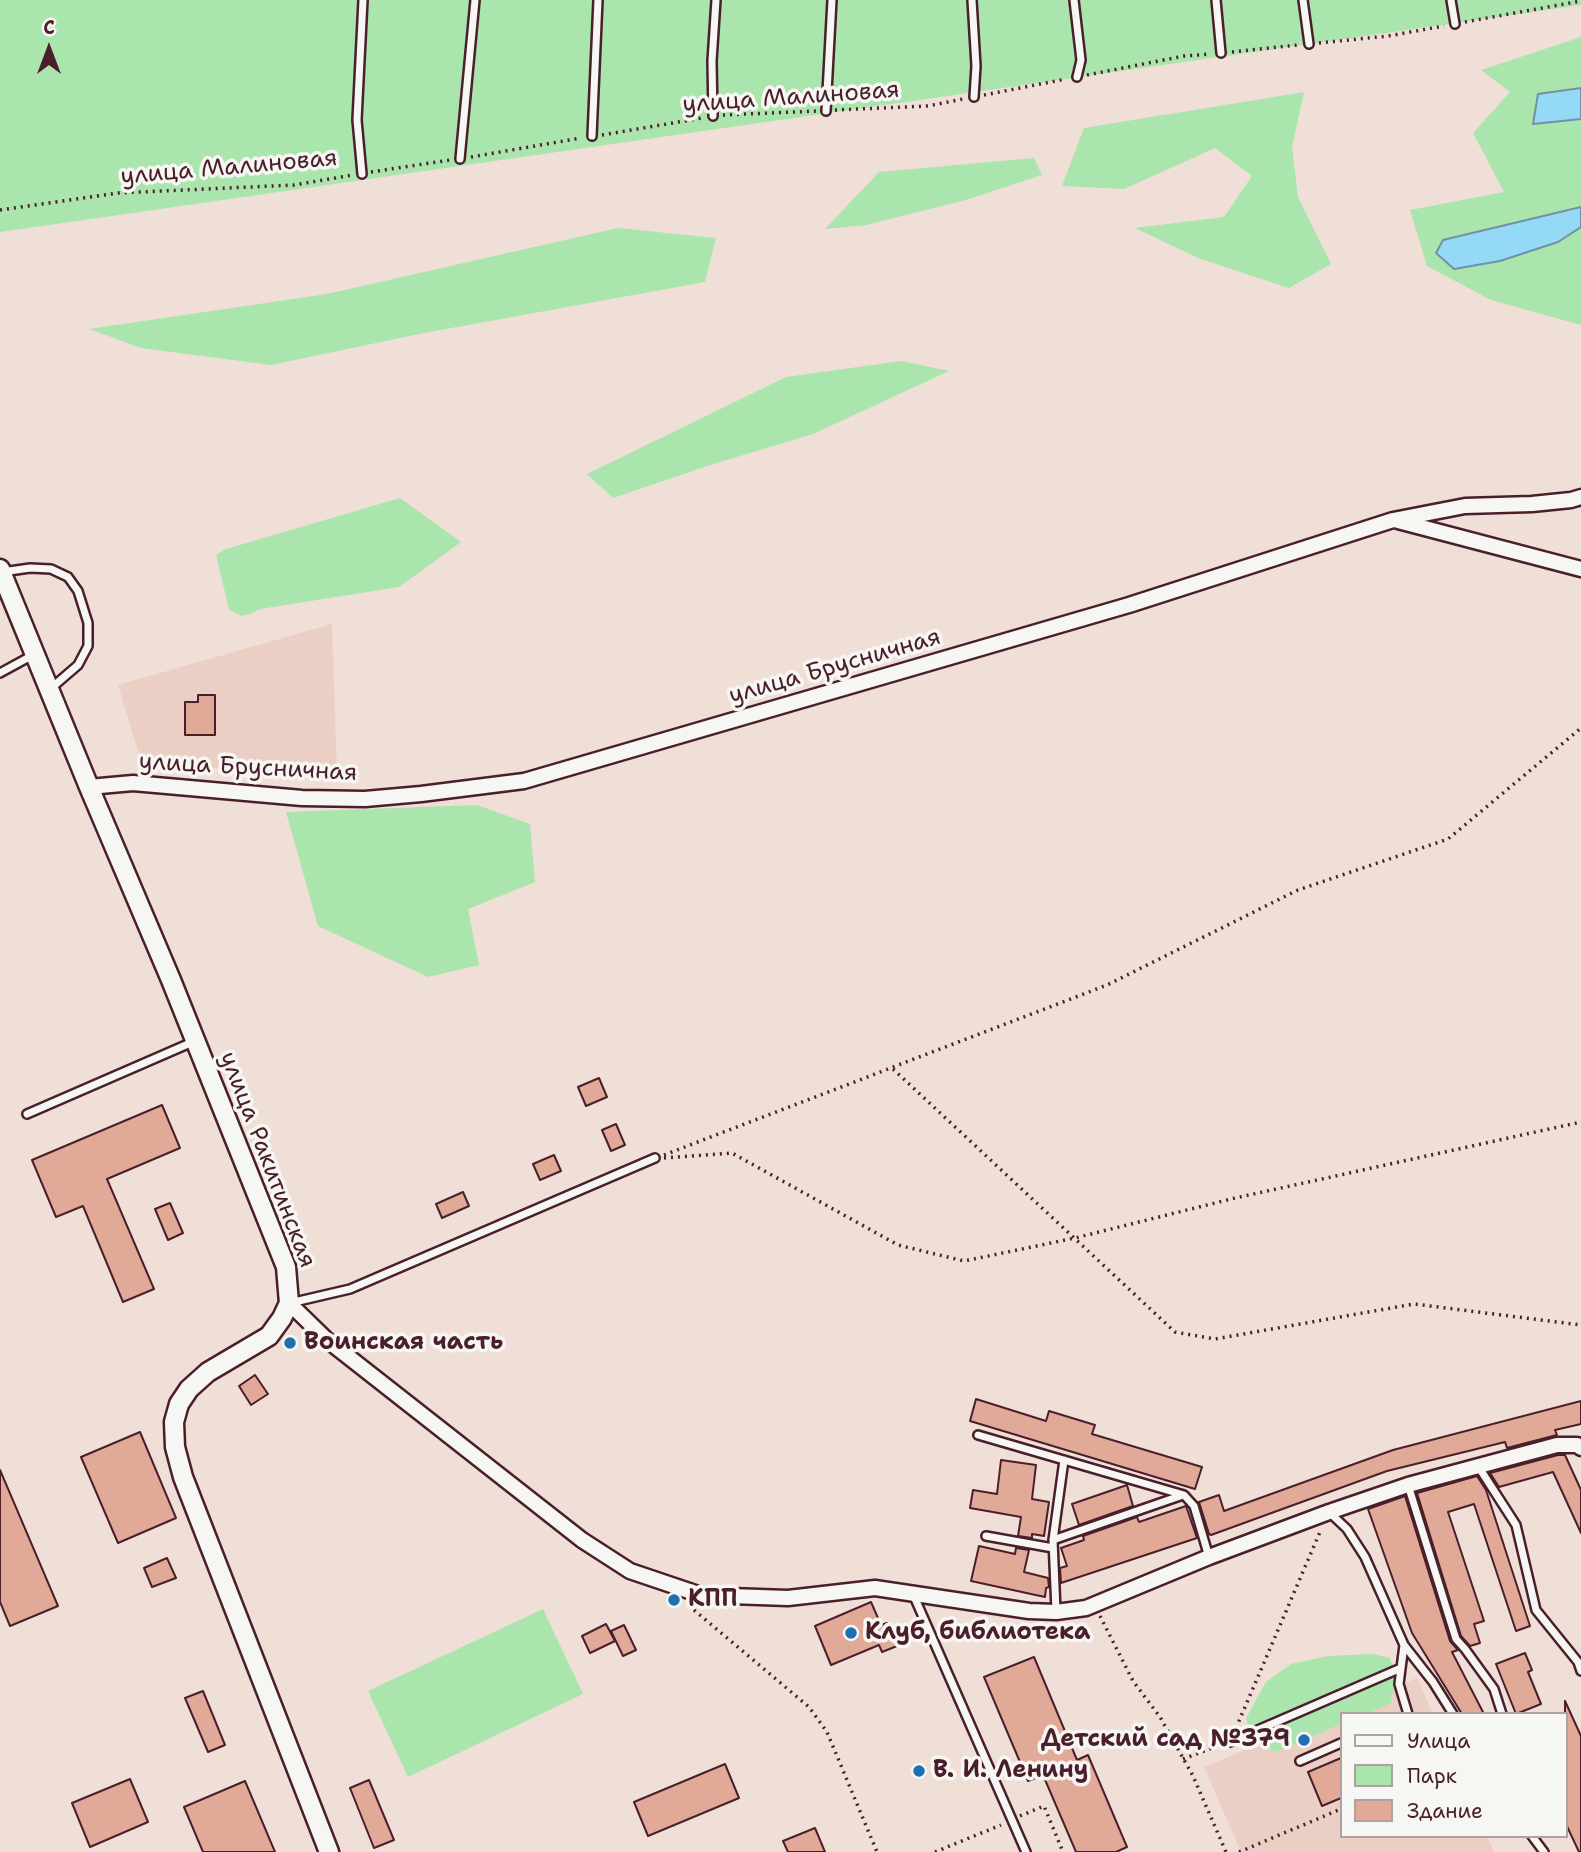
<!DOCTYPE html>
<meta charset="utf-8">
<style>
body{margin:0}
#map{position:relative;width:1581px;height:1852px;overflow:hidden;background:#f0dfd7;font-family:"Shantell Sans",sans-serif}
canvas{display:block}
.legend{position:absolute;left:1340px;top:1712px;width:228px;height:126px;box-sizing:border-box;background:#f6f6f2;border:2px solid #b1a0a2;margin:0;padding:9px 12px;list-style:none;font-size:21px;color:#4a1f2b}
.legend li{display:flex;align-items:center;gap:14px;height:35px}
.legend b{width:35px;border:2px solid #b1a0a2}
.north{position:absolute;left:14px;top:14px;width:70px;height:70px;-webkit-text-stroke:5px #f6f6f2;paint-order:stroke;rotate:0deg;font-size:19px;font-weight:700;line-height:28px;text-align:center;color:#4a1f2b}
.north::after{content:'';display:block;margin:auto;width:24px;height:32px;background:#4a1f2b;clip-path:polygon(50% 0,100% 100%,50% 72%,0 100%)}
</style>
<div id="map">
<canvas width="1581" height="1852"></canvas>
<ul class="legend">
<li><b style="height:9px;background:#f6f6f2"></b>Улица</li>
<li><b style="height:19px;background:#a9e5ac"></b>Парк</li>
<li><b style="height:19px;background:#e1aa98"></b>Здание</li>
</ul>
<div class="north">С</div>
</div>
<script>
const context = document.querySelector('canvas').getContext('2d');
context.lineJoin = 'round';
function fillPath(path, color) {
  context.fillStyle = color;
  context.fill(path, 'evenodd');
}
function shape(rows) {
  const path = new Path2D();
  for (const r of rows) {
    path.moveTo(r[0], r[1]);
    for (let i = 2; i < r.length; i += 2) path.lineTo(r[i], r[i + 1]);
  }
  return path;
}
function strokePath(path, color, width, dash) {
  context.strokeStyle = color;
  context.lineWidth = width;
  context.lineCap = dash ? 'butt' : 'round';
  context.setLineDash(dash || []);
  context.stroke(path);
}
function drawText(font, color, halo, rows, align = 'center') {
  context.font = font + ' "Shantell Sans",sans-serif';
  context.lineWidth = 7;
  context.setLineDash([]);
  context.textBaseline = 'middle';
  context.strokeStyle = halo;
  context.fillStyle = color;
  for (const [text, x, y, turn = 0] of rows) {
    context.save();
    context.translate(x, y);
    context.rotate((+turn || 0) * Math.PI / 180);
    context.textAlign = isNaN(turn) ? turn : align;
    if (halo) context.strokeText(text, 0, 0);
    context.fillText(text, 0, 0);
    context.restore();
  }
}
const built = shape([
 [332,624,337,775,142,764,118,685],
 [1417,1678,1433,1714,1341,1714,1341,1836,1487,1836,1494,1852,1241,1852,1204,1767]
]);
const green = shape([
 [0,0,1581,0,1581,5,0,232],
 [1581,37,1581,325,1491,300,1427,266,1410,210,1504,192,1473,133,1510,92,1481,70],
 [1304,92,1292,147,1298,197,1331,264,1289,288,1198,258,1135,228,1224,217,1252,176,1215,148,1124,189,1062,186,1084,128],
 [1034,158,1042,175,966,200,866,225,825,229,879,172],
 [618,228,716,238,705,282,424,333,271,365,141,348,89,329,327,294],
 [901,361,949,371,813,434,710,465,613,498,587,474,786,377],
 [400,498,461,542,399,587,260,609,252,613,241,616,229,609,216,555,226,549],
 [477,805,530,824,535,882,468,909,479,965,428,977,318,926,286,812],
 [543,1609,583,1694,408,1777,368,1691],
 [1373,1654,1390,1658,1395,1676,1391,1703,1366,1714,1341,1714,1341,1724,1276,1752,1252,1741,1246,1718,1266,1682,1291,1664,1328,1656]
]);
const water = shape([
 [1581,88,1581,119,1533,124,1538,94,1581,88],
 [1581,207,1581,227,1558,242,1500,261,1454,269,1436,253,1443,240,1581,207]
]);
const building = shape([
 [198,695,215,695,215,735,185,735,185,702,198,702,198,695],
 [599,1078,607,1097,586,1106,578,1087,599,1078],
 [162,1105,180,1148,107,1179,154,1289,123,1302,83,1206,56,1217,32,1160,162,1105],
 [616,1124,625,1145,611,1151,602,1130,616,1124],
 [554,1155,561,1171,540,1180,533,1164,554,1155],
 [463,1192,469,1206,442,1218,436,1204,463,1192],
 [170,1203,183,1233,168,1240,155,1209,170,1203],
 [255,1375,268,1394,251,1405,239,1386,255,1375],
 [976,1399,1046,1421,1049,1411,1095,1425,1092,1434,1202,1467,1195,1489,970,1421,976,1399],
 [1581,1401,1581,1424,1555,1430,1557,1435,1507,1448,1505,1442,1387,1471,1211,1535,1209,1534,1199,1502,1219,1495,1224,1511,1393,1450,1581,1401],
 [140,1432,176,1518,118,1543,81,1457,140,1432],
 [1558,1455,1565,1455,1581,1490,1581,1533,1553,1472,1499,1487,1490,1473,1558,1455],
 [1001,1460,1036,1465,1032,1499,1049,1502,1044,1536,1032,1534,1032,1538,1018,1536,1021,1517,970,1508,973,1490,997,1494,1001,1460],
 [0,1470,58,1606,10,1626,0,1602,0,1470],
 [1477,1476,1486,1490,1530,1626,1516,1631,1474,1504,1448,1512,1484,1621,1474,1624,1480,1643,1470,1646,1461,1636,1417,1493,1477,1476],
 [1127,1485,1133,1506,1079,1525,1072,1504,1127,1485],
 [1405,1496,1450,1641,1458,1650,1452,1652,1484,1714,1462,1714,1412,1633,1368,1509,1405,1496],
 [1186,1506,1197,1538,1061,1583,1060,1568,1067,1566,1061,1548,1084,1540,1083,1536,1137,1517,1139,1522,1186,1506],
 [979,1546,1015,1554,1016,1548,1029,1550,1024,1572,1048,1578,1049,1587,1046,1588,1045,1597,971,1581,979,1546],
 [167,1558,176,1578,152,1587,144,1568,167,1558],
 [871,1602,881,1625,887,1623,897,1646,882,1652,879,1645,831,1665,815,1626,871,1602],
 [606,1624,615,1641,590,1653,582,1636,606,1624],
 [624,1625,636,1650,623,1656,611,1631,624,1625],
 [1525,1653,1532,1670,1528,1672,1541,1704,1516,1714,1496,1664,1525,1653],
 [1034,1657,1077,1760,1088,1755,1127,1847,1116,1852,1076,1852,1043,1775,1028,1781,984,1677,1034,1657],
 [203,1691,225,1745,208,1752,185,1698,203,1691],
 [1565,1701,1581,1736,1581,1852,1579,1852,1565,1822,1565,1701],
 [1341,1758,1341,1798,1322,1806,1308,1772,1341,1758],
 [725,1764,739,1798,648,1836,634,1802,725,1764],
 [130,1779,148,1822,90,1847,72,1803,130,1779],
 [369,1780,394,1840,374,1848,350,1788,369,1780],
 [245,1781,275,1852,203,1852,184,1807,245,1781],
 [815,1828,825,1852,788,1852,783,1841,815,1828]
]);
const path = shape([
 [1465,22,1581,1],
 [1319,43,1388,36,1444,26],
 [1232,52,1298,45],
 [1087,75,1184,56,1211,54],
 [984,95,1066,79],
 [835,110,928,106,963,99],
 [723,115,817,111],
 [602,135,702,118],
 [471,157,581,138],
 [371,172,450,160],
 [0,210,118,193,294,185,353,175],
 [893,1069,1175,1332,1215,1339,1414,1304,1581,1325],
 [664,1155,1107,985,1298,890,1448,839,1581,728],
 [664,1158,732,1153,898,1245,964,1261,1075,1238,1231,1199,1581,1122],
 [694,1610,809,1707,827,1732,877,1852],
 [1100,1616,1133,1681,1160,1717,1193,1776,1226,1852],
 [1236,1728,1320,1532],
 [1183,1759,1220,1745],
 [1020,1816,1044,1806,1063,1852],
 [935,1852,1001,1825],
 [1239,1852,1341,1809]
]);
const service = shape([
 [972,0,976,66,974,97],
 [1074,0,1081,60,1077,77],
 [1216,0,1221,53],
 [1303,0,1309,44],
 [1451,0,1455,24],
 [826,111,832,0],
 [713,116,712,61,716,0],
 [592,136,598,0],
 [460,159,475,0],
 [362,174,357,120,363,0],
 [2,572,30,568,51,569,68,577,78,591,88,623,88,646,78,665,49,690],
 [0,673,33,655],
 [27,1114,195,1041],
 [290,1303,350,1289,655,1158],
 [978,1435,1184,1495,1194,1506,1209,1557],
 [1478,1466,1516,1525,1536,1610,1578,1662,1581,1671],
 [1408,1485,1456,1639,1465,1649,1494,1689,1502,1714],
 [1329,1512,1347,1529,1365,1557,1404,1645,1433,1682,1453,1714],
 [986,1536,1053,1548],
 [1053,1540,1183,1495],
 [913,1594,1026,1852],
 [1056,1611,1053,1540,1064,1460],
 [1404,1645,1399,1684,1408,1714],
 [1230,1742,1401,1668],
 [1300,1761,1341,1743],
 [1532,1836,1544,1852]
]);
const minor = shape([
 [1398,521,1581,569],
 [89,787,133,783,302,798,365,799,421,794,524,781,1129,605,1393,520,1465,506,1532,504,1571,500,1581,497],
 [289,1303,327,1340,582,1540,630,1571,701,1595,788,1598,875,1588,1029,1611,1056,1612,1086,1608,1209,1557,1329,1512,1408,1485,1557,1445,1577,1445,1581,1448]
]);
const tertiary = shape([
 [0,569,89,787,171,980,286,1267,289,1303,282,1318,269,1336,208,1372,189,1389,179,1404,174,1422,175,1447,183,1477,329,1852]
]);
const markers = [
 [290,1343,7,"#1f6fb2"],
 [674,1600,7,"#1f6fb2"],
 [851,1633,7,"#1f6fb2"],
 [1304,1740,7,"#1f6fb2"],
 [919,1771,7,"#1f6fb2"]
];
const streetNames = [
 ["улица Малиновая",791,98,-4],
 ["улица Малиновая",229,168,-5],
 ["улица Брусничная",835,667,-16],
 ["улица Брусничная",248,768,3],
 ["улица Ракитинская",267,1160,69]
];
const poiNames = [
 ["Воинская часть",304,1343],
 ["КПП",688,1600],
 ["Клуб, библиотека",865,1633],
 ["Детский сад №379",1290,1740,"right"],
 ["В. И. Ленину",933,1771]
];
fillPath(built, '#eccfc4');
fillPath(green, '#a9e5ac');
fillPath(water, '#94daf6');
strokePath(water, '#768fa5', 2);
fillPath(building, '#e1aa98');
strokePath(building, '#4a1f2b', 2);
strokePath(service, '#4a1f2b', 12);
strokePath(minor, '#4a1f2b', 19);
strokePath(tertiary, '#4a1f2b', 23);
strokePath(path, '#4a1f2b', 3.5, [2, 5]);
strokePath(service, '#f6f6f2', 7);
strokePath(minor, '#f6f6f2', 14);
strokePath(tertiary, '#f6f6f2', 18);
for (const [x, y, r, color] of markers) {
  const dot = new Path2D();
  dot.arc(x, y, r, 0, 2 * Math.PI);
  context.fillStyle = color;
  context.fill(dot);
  strokePath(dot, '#f6f6f2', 2.5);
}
drawText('24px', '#4a1f2b', '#f6f6f2', streetNames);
drawText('bold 24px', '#4a1f2b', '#f6f6f2', poiNames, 'left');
</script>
